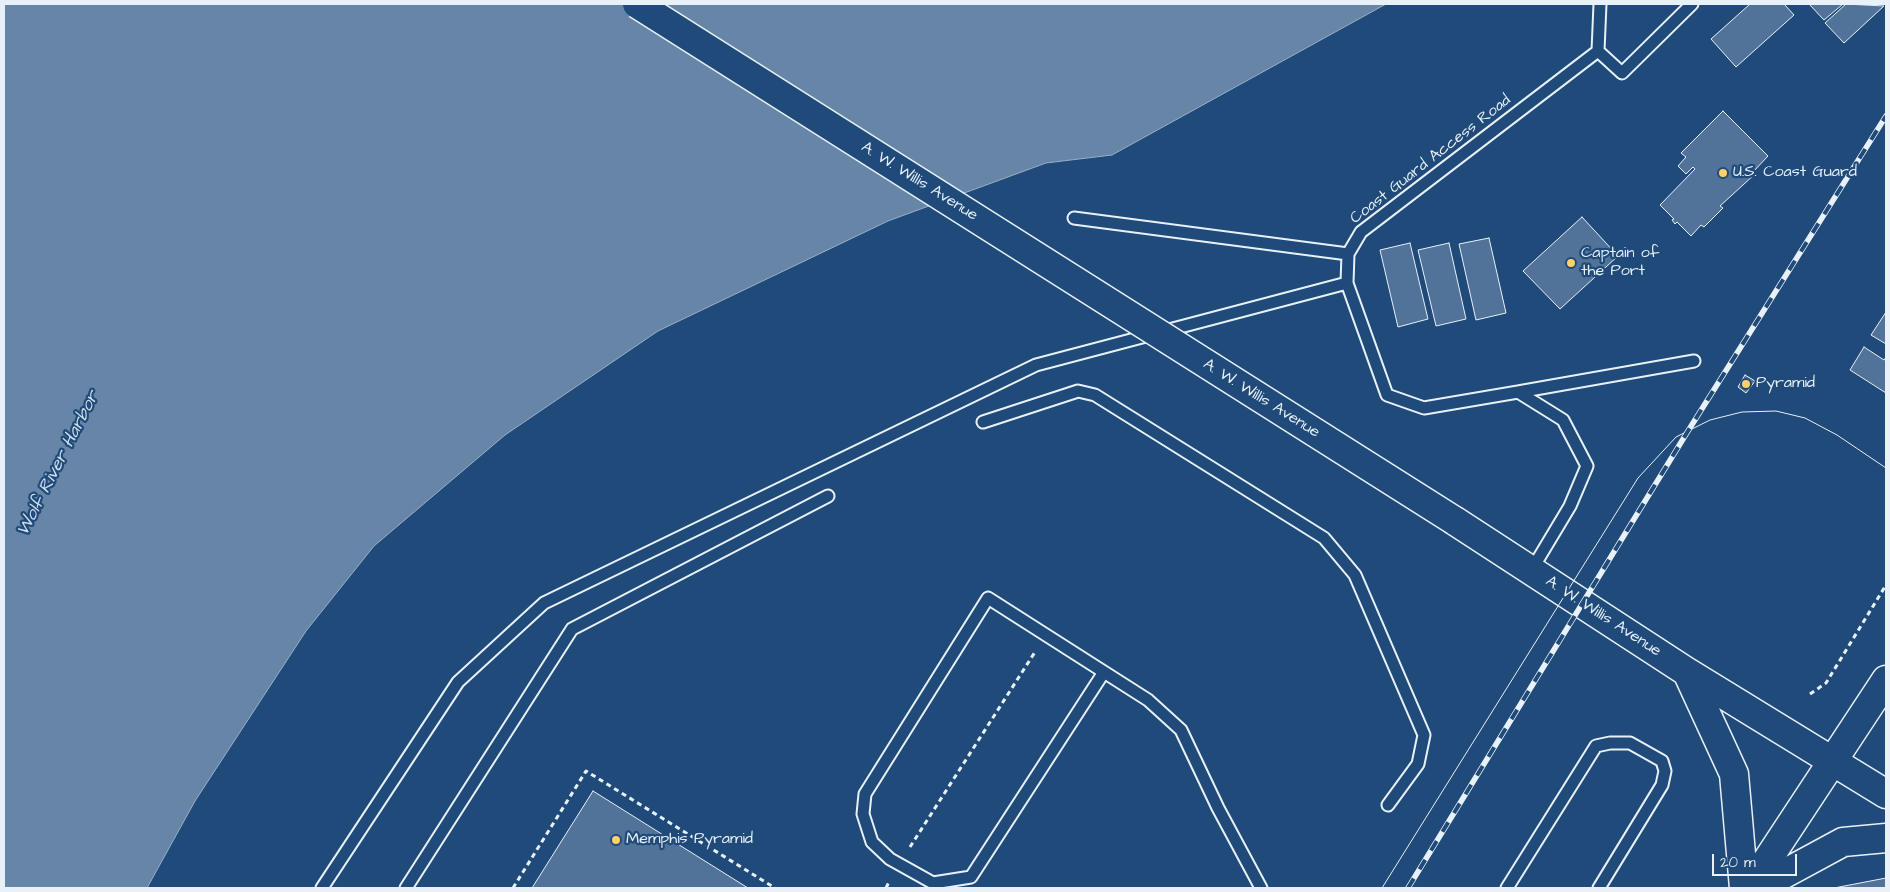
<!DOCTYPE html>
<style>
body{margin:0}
#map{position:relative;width:1890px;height:892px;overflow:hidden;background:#1f4a7a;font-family:"Architects Daughter",sans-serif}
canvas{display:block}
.frame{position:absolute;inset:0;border:5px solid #e8f1f8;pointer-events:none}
.scale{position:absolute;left:1712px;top:854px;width:85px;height:22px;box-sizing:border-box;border:2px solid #e8f1f8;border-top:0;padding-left:6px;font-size:15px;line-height:18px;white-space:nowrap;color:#e8f1f8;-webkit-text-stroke:4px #1f4a7a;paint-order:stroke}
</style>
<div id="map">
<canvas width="1890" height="892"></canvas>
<div class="frame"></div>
<div class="scale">20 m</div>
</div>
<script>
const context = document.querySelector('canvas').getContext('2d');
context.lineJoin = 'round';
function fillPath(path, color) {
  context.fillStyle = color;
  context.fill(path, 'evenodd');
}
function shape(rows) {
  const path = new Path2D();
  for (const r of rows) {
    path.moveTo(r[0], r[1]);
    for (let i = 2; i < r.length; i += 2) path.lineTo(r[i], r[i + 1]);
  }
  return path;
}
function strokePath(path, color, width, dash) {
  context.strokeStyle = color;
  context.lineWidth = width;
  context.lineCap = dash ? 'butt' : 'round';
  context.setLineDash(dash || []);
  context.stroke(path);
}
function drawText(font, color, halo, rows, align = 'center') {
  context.font = font + ' "Architects Daughter",sans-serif';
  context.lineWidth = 4.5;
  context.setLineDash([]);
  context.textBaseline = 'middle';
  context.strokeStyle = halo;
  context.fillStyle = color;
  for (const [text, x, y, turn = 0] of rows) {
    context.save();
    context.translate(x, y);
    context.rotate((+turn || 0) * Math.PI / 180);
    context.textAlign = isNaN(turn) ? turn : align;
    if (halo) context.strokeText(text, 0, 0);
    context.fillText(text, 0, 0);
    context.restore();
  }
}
const water = shape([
 [4,4,1386,4,1112,155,1046,163,888,221,658,331,505,435,374,546,306,631,195,801,147,888,4,888,4,4]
]);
const building = shape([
 [1750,4,1784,4,1794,15,1736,67,1711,39,1750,4],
 [1809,4,1843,4,1824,20,1809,4],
 [1846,4,1884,6,1844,43,1825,23,1846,4],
 [1723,111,1768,156,1753,172,1755,174,1720,206,1723,208,1704,227,1701,225,1691,236,1677,222,1675,224,1672,220,1674,219,1660,205,1695,169,1693,167,1686,174,1678,166,1686,157,1681,153,1723,111],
 [1582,217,1618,256,1560,309,1523,271,1582,217],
 [1489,238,1506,313,1476,320,1459,244,1489,238],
 [1410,243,1428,319,1398,327,1380,250,1410,243],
 [1449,243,1466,319,1436,326,1418,250,1449,243],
 [1886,312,1886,344,1871,335,1886,312],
 [1864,347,1884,360,1886,357,1886,393,1850,370,1864,347],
 [1745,375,1755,381,1746,393,1738,387,1745,375],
 [593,791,748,888,532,888,593,791],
 [1886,878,1886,888,1834,888,1886,878]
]);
const path = shape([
 [1810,694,1826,683,1886,585],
 [910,847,1035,652],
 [513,888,586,771,775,888],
 [886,888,890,880]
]);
const lane = shape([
 [1598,51,1600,4],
 [1074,218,1348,254],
 [1518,392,1694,361],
 [983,422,1078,391,1095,395,1324,538,1355,575,1424,735,1418,764,1388,805],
 [1531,571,1570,506,1587,466,1563,420,1518,392,1424,408,1387,395,1347,283,1348,254,1361,232,1598,51,1622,73,1692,4],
 [1104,672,971,877,933,883,890,859,872,842,863,814,865,794,988,598,1104,672,1148,700,1181,730,1218,808,1261,888],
 [322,888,458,682,544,603,1036,365,1347,283],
 [406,888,572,629,828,496],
 [1507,888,1596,746,1610,743,1630,743,1662,761,1665,771,1662,785,1599,888]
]);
const secondary = shape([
 [1455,521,1687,672,1886,794],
 [1687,672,1734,774,1744,888],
 [1749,888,1886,680],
 [1758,888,1843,842,1886,838]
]);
const tram = shape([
 [1382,888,1638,478,1676,437,1710,420,1742,412,1776,411,1805,418,1837,435,1886,468]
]);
const rail = shape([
 [1408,888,1688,431,1886,116]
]);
const secondaryBridge = shape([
 [637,4,1455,521]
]);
const markers = [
 [1723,173,5,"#ffd166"],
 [1571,263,5,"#ffd166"],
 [1746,384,5,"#ffd166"],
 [616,840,5,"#ffd166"]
];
const streetNames = [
 ["Coast Guard Access Road",1431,160,-38],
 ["A. W. Willis Avenue",919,182,32],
 ["A. W. Willis Avenue",1261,399,32],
 ["A. W. Willis Avenue",1603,617,33]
];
const poiNames = [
 ["U.S. Coast Guard",1733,173],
 ["Captain of",1581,254],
 ["the Port",1581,272],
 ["Pyramid",1756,384],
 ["Memphis Pyramid",626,840]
];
const waterNames = [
 ["Wolf River Harbor",59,464,-63]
];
fillPath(water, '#6685a7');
strokePath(water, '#9ab0c7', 1);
fillPath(building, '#517399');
strokePath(building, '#e8f1f8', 1);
strokePath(lane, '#e8f1f8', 15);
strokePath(secondary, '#e8f1f8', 31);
strokePath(path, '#e8f1f8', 3, [5, 4]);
strokePath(lane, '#1f4a7a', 11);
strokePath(secondary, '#1f4a7a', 28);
strokePath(tram, '#e8f1f8', 1);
strokePath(rail, '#e8f1f8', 5.5);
strokePath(rail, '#1f4a7a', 4, [11]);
strokePath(secondaryBridge, '#e8f1f8', 31, []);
strokePath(secondaryBridge, '#1f4a7a', 28);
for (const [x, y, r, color] of markers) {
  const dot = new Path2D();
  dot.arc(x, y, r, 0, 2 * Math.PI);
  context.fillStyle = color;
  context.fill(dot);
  strokePath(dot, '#1f4a7a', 2);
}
drawText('16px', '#e8f1f8', '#1f4a7a', streetNames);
drawText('16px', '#e8f1f8', '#1f4a7a', poiNames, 'left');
drawText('italic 18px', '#d4e1ec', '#1f4a7a', waterNames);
</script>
